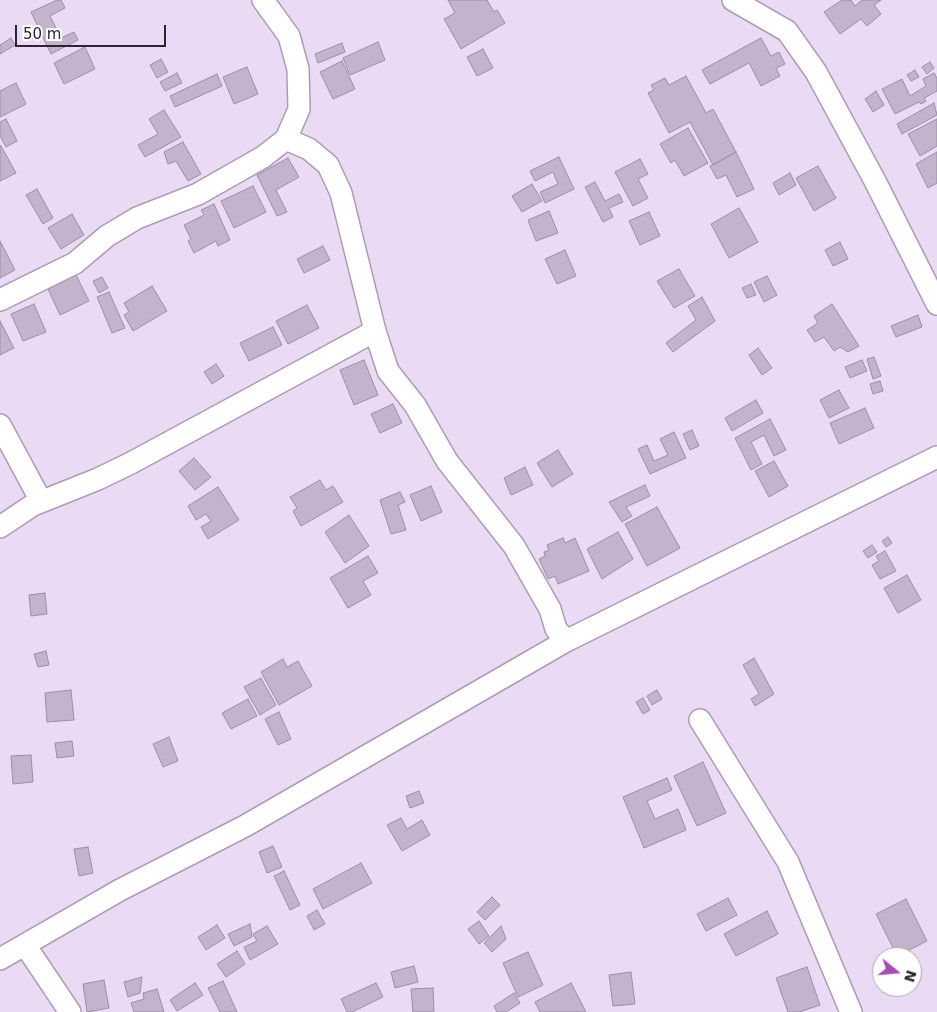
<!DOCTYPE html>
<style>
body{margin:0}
#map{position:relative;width:937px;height:1012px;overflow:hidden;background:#ebdaf4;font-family:"DejaVu Sans",sans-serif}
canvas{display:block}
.north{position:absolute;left:872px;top:947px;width:50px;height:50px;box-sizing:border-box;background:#fff;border:1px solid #aba8ac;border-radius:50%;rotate:107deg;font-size:14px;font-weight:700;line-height:20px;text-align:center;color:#2c252f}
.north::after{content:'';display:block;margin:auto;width:18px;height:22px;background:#a84cb7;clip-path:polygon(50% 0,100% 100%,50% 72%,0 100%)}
.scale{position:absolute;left:15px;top:25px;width:151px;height:22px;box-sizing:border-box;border:2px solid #2c252f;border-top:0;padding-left:6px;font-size:15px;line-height:18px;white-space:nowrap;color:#2c252f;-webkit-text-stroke:4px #fff;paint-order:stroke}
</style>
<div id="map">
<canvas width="937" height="1012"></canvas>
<div class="north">N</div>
<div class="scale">50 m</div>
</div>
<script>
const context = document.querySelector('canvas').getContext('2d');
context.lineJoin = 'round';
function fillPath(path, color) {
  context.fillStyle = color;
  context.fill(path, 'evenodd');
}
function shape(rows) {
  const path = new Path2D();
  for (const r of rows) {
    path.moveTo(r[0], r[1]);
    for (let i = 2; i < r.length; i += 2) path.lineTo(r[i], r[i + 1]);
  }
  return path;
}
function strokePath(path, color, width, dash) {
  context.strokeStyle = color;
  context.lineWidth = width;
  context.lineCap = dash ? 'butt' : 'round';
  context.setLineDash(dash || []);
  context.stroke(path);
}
const building = shape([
 [57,0,61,0,65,8,50,16,61,38,74,32,78,40,51,54,31,12,57,0],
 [448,0,487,0,494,12,497,10,505,23,461,49,444,19,455,13,448,0],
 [842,0,851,0,855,6,862,0,881,0,874,5,881,14,867,26,861,19,840,34,824,12,842,0],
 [11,38,15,45,0,54,0,45,11,38],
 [761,38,771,56,779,52,785,64,776,68,780,76,761,86,749,63,710,84,702,70,761,38],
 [378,42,385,60,350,75,343,58,378,42],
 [342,43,345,52,318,63,315,54,342,43],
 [85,47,95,69,64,84,54,63,85,47],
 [483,49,493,68,477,76,467,57,483,49],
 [161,59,168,72,157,78,150,65,161,59],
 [342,61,355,89,333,99,320,72,342,61],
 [930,62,934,68,927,74,922,67,930,62],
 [247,67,258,94,234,104,223,77,247,67],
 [915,70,919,77,911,81,907,75,915,70],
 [177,73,182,83,165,91,160,82,177,73],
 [934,73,937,78,937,91,924,98,926,101,921,104,919,102,895,114,882,89,902,79,910,96,926,86,923,79,934,73],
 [217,74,222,86,175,107,170,96,217,74],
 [686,76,706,113,713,109,736,152,713,165,690,122,669,133,648,93,654,90,651,85,665,78,669,85,686,76],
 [16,83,26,104,0,117,0,91,16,83],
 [876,91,884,105,873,112,865,99,876,91],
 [934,103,937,115,902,134,897,124,934,103],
 [164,110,181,137,145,157,138,145,158,134,149,119,164,110],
 [6,119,17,141,6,147,0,136,0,122,6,119],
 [937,119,937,146,920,156,908,134,937,119],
 [688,128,708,163,684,176,675,160,671,163,660,144,688,128],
 [183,142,201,174,188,181,176,161,168,164,164,152,183,142],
 [1,146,16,173,0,181,0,146,1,146],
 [736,152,754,189,737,197,726,175,717,179,710,166,736,152],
 [937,152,937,183,928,188,916,164,937,152],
 [559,157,574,189,545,203,540,192,558,184,553,172,535,181,530,171,559,157],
 [288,158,299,177,276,190,287,212,277,216,257,175,288,158],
 [640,159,648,174,638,179,648,198,633,206,615,172,640,159],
 [818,166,836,198,814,211,796,178,818,166],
 [790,173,796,185,779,195,773,183,790,173],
 [595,182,605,201,619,194,623,202,609,208,613,217,603,222,585,187,595,182],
 [532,184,542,201,522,212,512,196,532,184],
 [253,186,266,212,234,228,221,201,253,186],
 [37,189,53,218,43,224,26,195,37,189],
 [214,204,230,240,218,246,216,241,194,253,188,241,191,239,184,225,204,215,201,210,214,204],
 [739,208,758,242,729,258,711,224,739,208],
 [549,211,558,233,536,241,528,220,549,211],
 [649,212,660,236,640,245,629,221,649,212],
 [72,214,84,235,61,249,48,228,72,214],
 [0,241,15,270,0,278,0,241],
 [840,242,848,259,833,266,825,250,840,242],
 [323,246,330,260,304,273,297,259,323,246],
 [565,250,576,276,557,284,545,259,565,250],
 [679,269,695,296,674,308,657,281,679,269],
 [76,275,89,301,60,315,48,289,76,275],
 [767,276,777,295,764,302,754,282,767,276],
 [102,277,108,288,99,293,93,281,102,277],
 [751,284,756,295,747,298,742,288,751,284],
 [152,286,167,311,133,331,124,315,129,312,124,303,152,286],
 [109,292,125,328,112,333,97,297,109,292],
 [702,297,715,321,673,352,666,343,696,320,688,306,702,297],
 [34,304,46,332,23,341,11,314,34,304],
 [832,304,859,346,848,352,840,347,834,351,824,337,815,342,807,330,818,323,814,316,832,304],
 [307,305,319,328,288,344,276,321,307,305],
 [918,315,922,327,896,337,891,326,918,315],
 [0,321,14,348,0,355,0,321],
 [273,327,282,345,249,361,240,343,273,327],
 [758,348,772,368,762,375,749,355,758,348],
 [874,357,881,376,873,379,867,359,874,357],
 [364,360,378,395,354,405,340,370,364,360],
 [862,360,867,371,850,378,845,367,862,360],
 [216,364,224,376,212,384,204,372,216,364],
 [880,381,883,391,873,394,870,384,880,381],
 [839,390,849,408,829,418,820,400,839,390],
 [756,400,763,413,732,431,725,418,756,400],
 [393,404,402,423,380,433,371,414,393,404],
 [865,408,874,428,839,444,830,423,865,408],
 [770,419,786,450,774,456,764,435,751,442,762,464,751,470,735,438,770,419],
 [692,430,699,446,690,450,683,434,692,430],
 [674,432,686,458,650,474,638,449,647,445,654,461,668,455,660,439,674,432],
 [558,450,573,474,552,487,537,463,558,450],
 [194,458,211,477,195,490,179,471,194,458],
 [774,461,788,486,769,497,755,471,774,461],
 [525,467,533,485,511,495,504,478,525,467],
 [320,480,326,490,333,486,343,502,301,526,293,511,297,508,290,497,320,480],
 [645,485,650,496,626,507,632,516,622,522,609,502,645,485],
 [431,486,442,512,421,521,410,495,431,486],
 [218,487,239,520,208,539,201,527,211,521,206,514,196,520,188,506,218,487],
 [400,492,405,502,398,505,406,530,391,534,380,500,400,492],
 [657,507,680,548,647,566,625,524,657,507],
 [349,515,369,546,345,563,325,532,349,515],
 [618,532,633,559,602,579,587,549,618,532],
 [888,537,892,543,886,547,882,541,888,537],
 [563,538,565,543,575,538,589,571,558,584,555,576,548,579,539,559,545,556,544,552,549,550,547,545,563,538],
 [872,545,877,552,868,558,863,551,872,545],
 [885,551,896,571,880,579,872,565,879,561,876,556,885,551],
 [368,556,378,573,363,581,371,595,348,608,330,578,368,556],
 [907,575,921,600,898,613,884,588,907,575],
 [45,593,47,614,31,616,29,595,45,593],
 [46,651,49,665,38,667,34,654,46,651],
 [754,658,774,694,755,706,751,699,759,694,743,665,754,658],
 [283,659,287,667,298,661,312,686,279,705,261,672,283,659],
 [261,678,276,705,260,715,244,687,261,678],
 [71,690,74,720,47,722,45,693,71,690],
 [657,690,662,699,652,705,647,696,657,690],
 [643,698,650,710,643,714,636,702,643,698],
 [248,699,257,716,231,729,222,713,248,699],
 [279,712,291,739,278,745,265,719,279,712],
 [169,737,178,761,163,767,153,744,169,737],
 [72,741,74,756,57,758,55,743,72,741],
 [31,755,33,782,13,784,11,756,31,755],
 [703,762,726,813,697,826,674,776,703,762],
 [667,778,672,790,647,801,655,819,678,809,686,830,644,848,623,797,667,778],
 [419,791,424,803,410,808,406,796,419,791],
 [401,818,407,829,422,820,430,835,402,851,387,825,401,818],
 [273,846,282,867,267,873,259,852,273,846],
 [88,847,93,873,79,876,74,849,88,847],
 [361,863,372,883,323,909,313,889,361,863],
 [284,871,300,905,290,910,274,876,284,871],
 [492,897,500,905,485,920,477,912,492,897],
 [728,898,737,915,706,931,697,914,728,898],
 [906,899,927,941,897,956,876,914,906,899],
 [317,910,325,924,314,930,307,916,317,910],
 [767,911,778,934,736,956,724,934,767,911],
 [479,921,489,936,479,944,468,929,479,921],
 [250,924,252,937,234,946,228,934,250,924],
 [217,925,225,938,206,950,198,937,217,925],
 [267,926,278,944,250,960,244,947,257,941,253,934,267,926],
 [501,926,506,939,492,952,484,943,501,926],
 [237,951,245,964,226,977,217,964,237,951],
 [528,952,543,985,518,997,503,963,528,952],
 [414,966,418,982,395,988,391,972,414,966],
 [807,967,820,1005,799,1012,788,1012,776,978,807,967],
 [631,972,635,1004,613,1006,609,975,631,972],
 [142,977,140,993,128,997,124,982,142,977],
 [104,980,109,1008,87,1012,83,984,104,980],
 [223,981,237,1012,220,1012,208,988,223,981],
 [195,983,203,995,177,1011,170,1000,195,983],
 [376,983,383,997,352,1012,347,1012,341,999,376,983],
 [571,983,586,1012,540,1012,535,1002,571,983],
 [433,988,434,1012,413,1012,411,989,433,988],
 [157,989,164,1012,134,1012,131,1003,144,999,143,993,157,989],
 [514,993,520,1003,506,1012,497,1012,494,1006,514,993]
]);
const minor = shape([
 [733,0,787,31,816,72,875,181,937,304],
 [286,139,309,149,328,165,341,193,375,331,388,371,415,405,447,461,514,546,550,609,556,629,566,641],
 [0,300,75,263,107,236,137,218,198,194,263,157,286,139,299,109,298,69,289,36,263,0],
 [0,425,41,501],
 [0,527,33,505,98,479,131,463,375,331],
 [700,720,788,862,851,1012],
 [25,945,70,1012],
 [0,959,120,890,245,826,566,641,937,457]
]);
fillPath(building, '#c4b3cc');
strokePath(building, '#9d8da5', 1);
strokePath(minor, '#ac9cb4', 24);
strokePath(minor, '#fff', 21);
</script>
